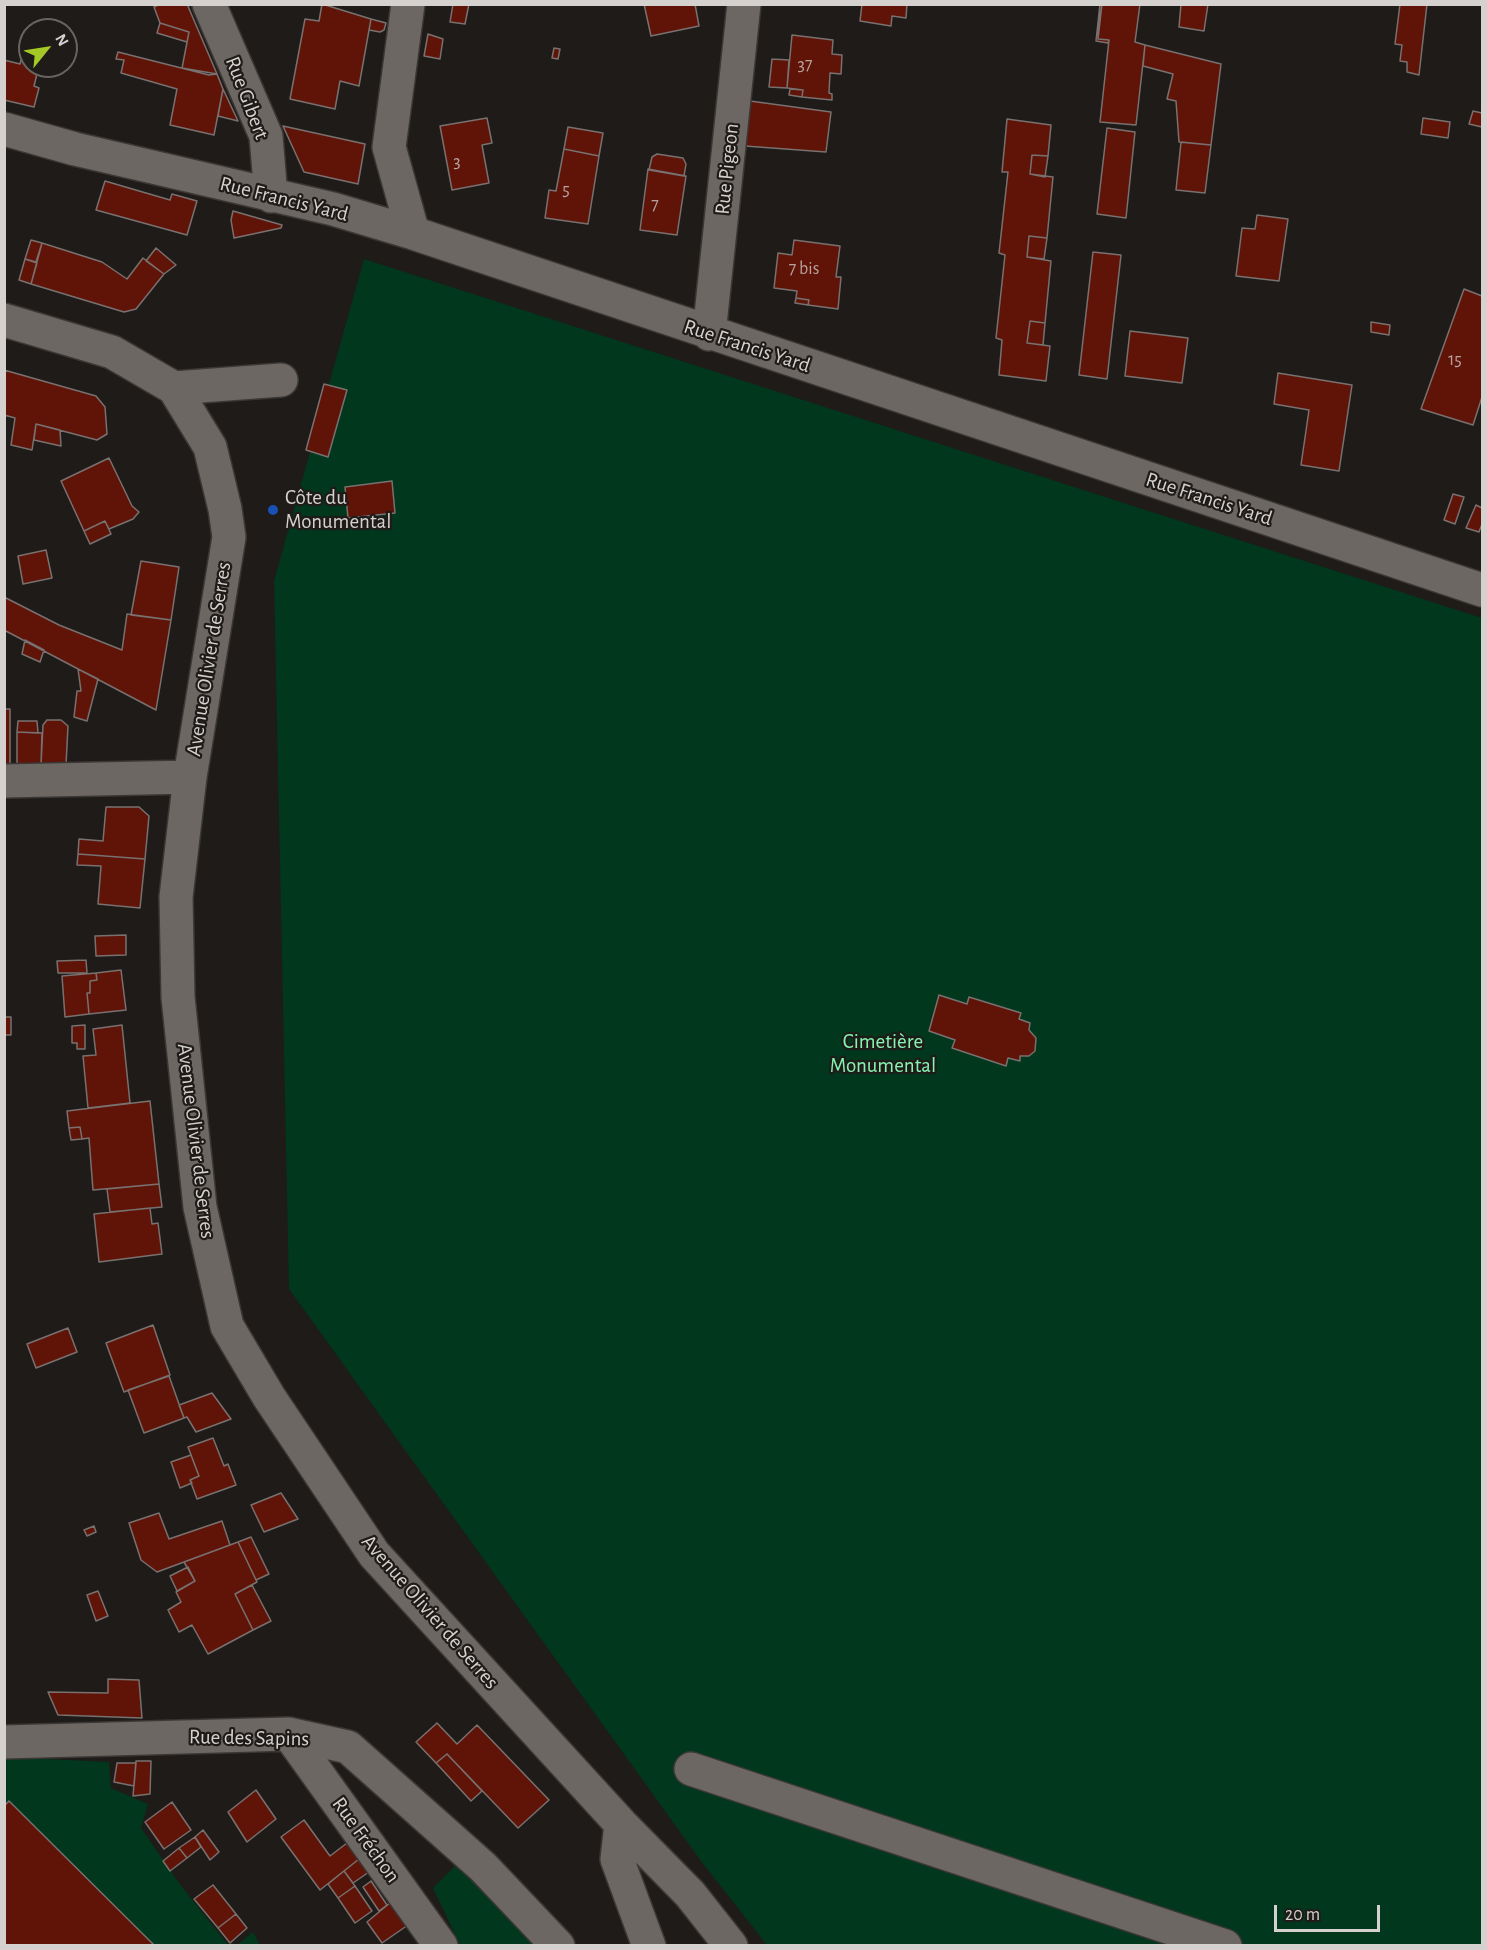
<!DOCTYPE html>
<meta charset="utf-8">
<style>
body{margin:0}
#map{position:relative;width:1487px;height:1950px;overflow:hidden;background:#1f1b18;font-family:"Alegreya Sans",sans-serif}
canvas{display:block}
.frame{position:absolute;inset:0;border:6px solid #d4d1cf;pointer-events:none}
.north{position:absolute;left:18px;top:18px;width:60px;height:60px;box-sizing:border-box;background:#1f1b18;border:2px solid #676461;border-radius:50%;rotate:60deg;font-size:16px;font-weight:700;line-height:24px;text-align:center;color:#d4d1cf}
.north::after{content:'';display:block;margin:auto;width:21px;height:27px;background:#a4c825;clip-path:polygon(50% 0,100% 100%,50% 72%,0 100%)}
.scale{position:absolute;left:1274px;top:1905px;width:106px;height:27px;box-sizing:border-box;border:3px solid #d4d1cf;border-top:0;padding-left:8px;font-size:18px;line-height:21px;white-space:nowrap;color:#d4d1cf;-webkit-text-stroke:4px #1f1b18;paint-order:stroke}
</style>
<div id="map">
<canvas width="1487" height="1950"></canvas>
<div class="frame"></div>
<div class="north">N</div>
<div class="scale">20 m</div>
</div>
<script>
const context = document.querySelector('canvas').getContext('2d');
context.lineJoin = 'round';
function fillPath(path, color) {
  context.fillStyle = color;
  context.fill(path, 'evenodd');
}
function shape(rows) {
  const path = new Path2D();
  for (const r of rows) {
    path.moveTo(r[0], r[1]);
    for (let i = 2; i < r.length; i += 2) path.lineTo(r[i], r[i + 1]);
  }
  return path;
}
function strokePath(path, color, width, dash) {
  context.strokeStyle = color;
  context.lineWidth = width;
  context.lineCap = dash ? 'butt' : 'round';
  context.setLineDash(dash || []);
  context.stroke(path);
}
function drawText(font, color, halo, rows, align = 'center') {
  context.font = font + ' "Alegreya Sans",sans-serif';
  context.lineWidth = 4.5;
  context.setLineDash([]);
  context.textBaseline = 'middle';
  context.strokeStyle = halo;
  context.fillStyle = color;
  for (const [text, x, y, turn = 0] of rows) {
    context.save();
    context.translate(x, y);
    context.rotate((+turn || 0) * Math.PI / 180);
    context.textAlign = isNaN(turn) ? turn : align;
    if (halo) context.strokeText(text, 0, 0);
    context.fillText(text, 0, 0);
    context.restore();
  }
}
const green = shape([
 [364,259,1482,618,1482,1945,767,1945,701,1861,289,1289,274,581],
 [4,1757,109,1762,111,1788,148,1804,141,1828,179,1883,228,1945,5,1945],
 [460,1861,537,1945,460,1945,433,1888],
 [253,1932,260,1945,237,1945]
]);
const building = shape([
 [160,4,187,4,217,74,182,68,189,32,160,23,154,7,160,4],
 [322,4,371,19,359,86,340,81,335,109,290,99,305,19,319,21,322,4],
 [453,4,469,4,465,24,450,22,453,4],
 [644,4,695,4,699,26,651,36,644,4],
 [862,4,907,4,906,18,892,16,891,26,860,21,862,4],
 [1100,4,1098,39,1109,40,1108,43,1096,41,1100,4],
 [1102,4,1140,4,1135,42,1145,45,1136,125,1100,122,1109,40,1098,39,1102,4],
 [1181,4,1208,4,1204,31,1179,27,1181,4],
 [1400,4,1427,4,1419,75,1407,72,1407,62,1400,61,1402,45,1395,44,1400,4],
 [371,19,386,23,384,30,380,32,369,30,371,19],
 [160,23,189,32,187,42,157,33,160,23],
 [428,34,443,39,440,59,424,56,428,34],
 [792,35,833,40,832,54,842,55,841,74,830,73,829,93,832,94,832,100,802,97,803,90,787,88,792,35],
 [1145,45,1221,64,1211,145,1179,142,1176,101,1167,99,1173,74,1143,66,1145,45],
 [554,48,560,49,558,59,552,58,554,48],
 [118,52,209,75,217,74,223,89,214,135,170,125,177,89,121,73,124,60,116,59,118,52],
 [22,56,30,58,30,66,39,66,34,86,39,88,34,107,4,100,4,60,20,64,22,56],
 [772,59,789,60,787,88,769,87,772,59],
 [223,89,238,121,218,116,223,89],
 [790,89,803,90,802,97,789,95,790,89],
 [750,101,831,112,826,152,745,146,750,101],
 [1473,111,1482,113,1482,127,1469,124,1473,111],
 [487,118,492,143,482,145,489,183,452,190,440,126,487,118],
 [1423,118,1450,122,1448,138,1421,134,1423,118],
 [1007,119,1051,125,1048,156,1032,155,1030,174,1053,177,1047,238,1029,236,1027,257,1051,261,1045,323,1030,321,1027,343,1050,346,1046,381,999,375,1002,340,996,338,1005,255,999,253,1008,172,1002,172,1007,119],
 [283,126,365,144,358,184,304,172,283,126],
 [568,127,603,133,599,156,564,149,568,127],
 [1107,128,1135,132,1126,218,1097,214,1107,128],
 [1181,142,1211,145,1205,193,1176,190,1181,142],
 [564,149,599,156,588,224,545,218,549,190,556,191,564,149],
 [657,154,683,158,686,164,684,176,649,170,652,157,657,154],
 [1032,155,1048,156,1045,177,1030,174,1032,155],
 [648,169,686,176,677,235,640,230,648,169],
 [105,181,170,200,172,194,197,201,187,235,96,210,105,181],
 [233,211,282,225,281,228,234,238,231,220,233,211],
 [1257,215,1288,219,1279,281,1236,276,1242,228,1255,229,1257,215],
 [1029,236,1047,238,1044,259,1027,257,1029,236],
 [31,240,42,243,36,262,25,259,31,240],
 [794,240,840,246,836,277,841,277,838,309,808,305,809,300,796,298,797,291,774,288,778,253,792,255,794,240],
 [42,243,102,262,127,279,143,258,164,274,136,309,124,312,31,284,42,243],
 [156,248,176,265,164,274,146,261,156,248],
 [1093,252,1121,255,1107,379,1079,375,1093,252],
 [25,259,37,263,31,284,19,280,25,259],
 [1464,289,1482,296,1482,397,1473,425,1421,409,1464,289],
 [796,298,809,300,808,305,795,303,796,298],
 [1030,321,1045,323,1043,345,1027,343,1030,321],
 [1371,322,1390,325,1389,335,1371,332,1371,322],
 [1130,331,1188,338,1182,383,1125,376,1130,331],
 [4,370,96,396,105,407,107,434,97,440,36,424,32,450,11,445,15,418,4,415,4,370],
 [1278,373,1352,385,1339,471,1301,465,1309,410,1274,404,1278,373],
 [324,384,347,390,328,457,306,450,324,384],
 [36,424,60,430,61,446,34,440,36,424],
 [109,458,132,506,139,512,133,519,109,529,105,521,84,531,61,481,109,458],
 [392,481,395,513,348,518,345,487,392,481],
 [1453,494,1464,497,1455,524,1444,520,1453,494],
 [1476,505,1482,508,1482,524,1479,532,1466,528,1476,505],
 [105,521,111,534,90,544,84,531,105,521],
 [46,550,52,578,23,584,18,556,46,550],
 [141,561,179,567,171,620,131,615,141,561],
 [4,597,59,625,122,650,127,614,171,620,156,710,4,630,4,597],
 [25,640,44,650,40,662,22,654,25,640],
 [78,669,98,679,87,721,74,717,77,691,81,691,78,669],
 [4,709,10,709,10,764,4,764,4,709],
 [47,720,61,720,68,726,66,765,41,765,43,725,47,720],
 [18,721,37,721,38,733,17,732,18,721],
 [17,732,42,733,41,765,17,764,17,732],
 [106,807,139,807,149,816,145,859,78,854,79,839,103,841,106,807],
 [78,854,145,859,140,908,98,904,101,866,77,865,78,854],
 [126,935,126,955,96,956,95,936,126,935],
 [86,960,87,973,58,973,57,961,86,960],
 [121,970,126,1010,89,1014,87,993,90,993,90,981,97,980,96,973,121,970],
 [96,973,97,980,90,981,90,993,87,993,89,1014,65,1017,62,976,96,973],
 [939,995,967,1004,969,997,1021,1013,1019,1019,1030,1023,1029,1030,1036,1038,1035,1051,1029,1056,1020,1056,1020,1061,1008,1058,1006,1066,952,1048,955,1040,929,1031,939,995],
 [4,1017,11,1017,11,1035,4,1035,4,1017],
 [85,1025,85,1049,77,1049,77,1043,72,1043,72,1026,85,1025],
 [122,1025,130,1103,88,1108,83,1056,96,1055,93,1029,122,1025],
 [150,1101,159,1184,93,1190,89,1138,82,1139,80,1127,69,1128,67,1111,150,1101],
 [80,1127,82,1139,71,1140,69,1128,80,1127],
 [159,1184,162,1207,110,1212,107,1189,159,1184],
 [150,1208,152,1224,158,1223,162,1254,99,1262,94,1214,150,1208],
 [153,1325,170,1375,124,1392,106,1343,153,1325],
 [68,1328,77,1352,36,1368,27,1344,68,1328],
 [169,1376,184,1418,144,1433,128,1390,169,1376],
 [212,1393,231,1419,196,1432,187,1417,184,1418,179,1405,212,1393],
 [213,1438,224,1466,228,1464,236,1485,197,1499,190,1480,199,1476,188,1447,213,1438],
 [191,1455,199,1476,190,1480,192,1483,180,1488,171,1462,191,1455],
 [281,1493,298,1519,264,1532,251,1505,281,1493],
 [159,1513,169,1539,222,1521,230,1545,157,1572,141,1560,129,1523,159,1513],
 [94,1526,96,1532,87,1536,84,1530,94,1526],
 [251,1537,269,1574,256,1580,238,1542,251,1537],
 [238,1542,257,1582,235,1594,253,1630,208,1654,192,1625,179,1632,168,1610,181,1602,176,1592,195,1581,184,1562,238,1542],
 [188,1567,195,1581,177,1591,170,1576,188,1567],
 [252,1585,271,1621,253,1630,235,1594,252,1585],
 [98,1591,108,1616,96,1621,87,1595,98,1591],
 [108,1679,139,1680,142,1718,58,1715,48,1692,108,1693,108,1679],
 [437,1723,457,1744,477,1725,549,1800,518,1828,447,1754,436,1763,416,1742,437,1723],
 [447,1754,482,1791,471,1801,436,1763,447,1754],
 [136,1761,151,1761,150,1794,133,1796,136,1761],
 [117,1763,136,1763,134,1786,114,1782,117,1763],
 [256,1790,276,1819,247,1842,228,1812,256,1790],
 [9,1801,155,1946,4,1945,4,1806,9,1801],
 [172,1802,191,1830,164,1849,145,1822,172,1802],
 [304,1820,330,1856,347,1843,359,1859,320,1890,281,1837,304,1820],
 [203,1830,219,1852,210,1860,195,1837,203,1830],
 [195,1837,201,1847,187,1858,179,1848,195,1837],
 [179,1848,187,1858,170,1871,163,1861,179,1848],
 [359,1859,369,1872,353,1883,344,1871,359,1859],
 [344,1871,355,1886,338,1898,328,1884,344,1871],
 [371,1881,387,1905,379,1911,363,1887,371,1881],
 [213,1885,236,1914,218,1928,194,1899,213,1885],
 [355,1886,372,1911,355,1923,338,1898,355,1886],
 [391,1902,408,1925,382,1943,367,1922,391,1902],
 [236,1914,247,1928,230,1943,218,1928,236,1914]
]);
const minor = shape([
 [209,4,266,136,271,196],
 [408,4,389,147,413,233],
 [4,129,75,149,333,209,413,233,1482,590],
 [4,320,112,352,174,388,210,447,225,509,229,537,190,777,176,897,178,997,200,1207,227,1326,269,1397,374,1554,621,1824,690,1894,731,1946],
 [709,334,744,4],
 [174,388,281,380],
 [4,781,190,777],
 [289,1734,441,1946],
 [4,1742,289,1734,348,1747,483,1867,558,1946],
 [691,1769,1225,1946],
 [621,1824,617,1859,649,1946]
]);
const markers = [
 [273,510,6,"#1a4fb4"]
];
const numberNames = [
 ["37",805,65],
 ["3",457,162],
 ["5",566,190],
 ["7",655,205],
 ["7 bis",804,269],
 ["15",1455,360]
];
const streetNames = [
 ["Rue Gibert",247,98,69],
 ["Rue Pigeon",727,169,-84],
 ["Rue Francis Yard",284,199,14],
 ["Rue Francis Yard",747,346,18],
 ["Rue Francis Yard",1209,499,18],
 ["Avenue Olivier de Serres",209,659,-81],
 ["Avenue Olivier de Serres",196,1141,83],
 ["Avenue Olivier de Serres",430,1612,49],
 ["Rue des Sapins",249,1738,1],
 ["Rue Fréchon",366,1840,54]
];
const poiNames = [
 ["Côte du",285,498],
 ["Monumental",285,522]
];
const parkNames = [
 ["Cimetière",883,1042],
 ["Monumental",883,1066]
];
fillPath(green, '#00371d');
fillPath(building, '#601408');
strokePath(building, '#787170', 1.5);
strokePath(minor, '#3a3735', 36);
strokePath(minor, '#6c6763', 33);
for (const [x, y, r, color] of markers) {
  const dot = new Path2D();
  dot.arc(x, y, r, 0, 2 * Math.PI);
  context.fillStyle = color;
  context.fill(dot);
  strokePath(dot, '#1f1b18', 2);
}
drawText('18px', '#b7a29d', null, numberNames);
drawText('21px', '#d4d1cf', '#1f1b18', streetNames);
drawText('21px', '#d4d1cf', '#1f1b18', poiNames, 'left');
drawText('21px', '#84f4b1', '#1f1b18', parkNames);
</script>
